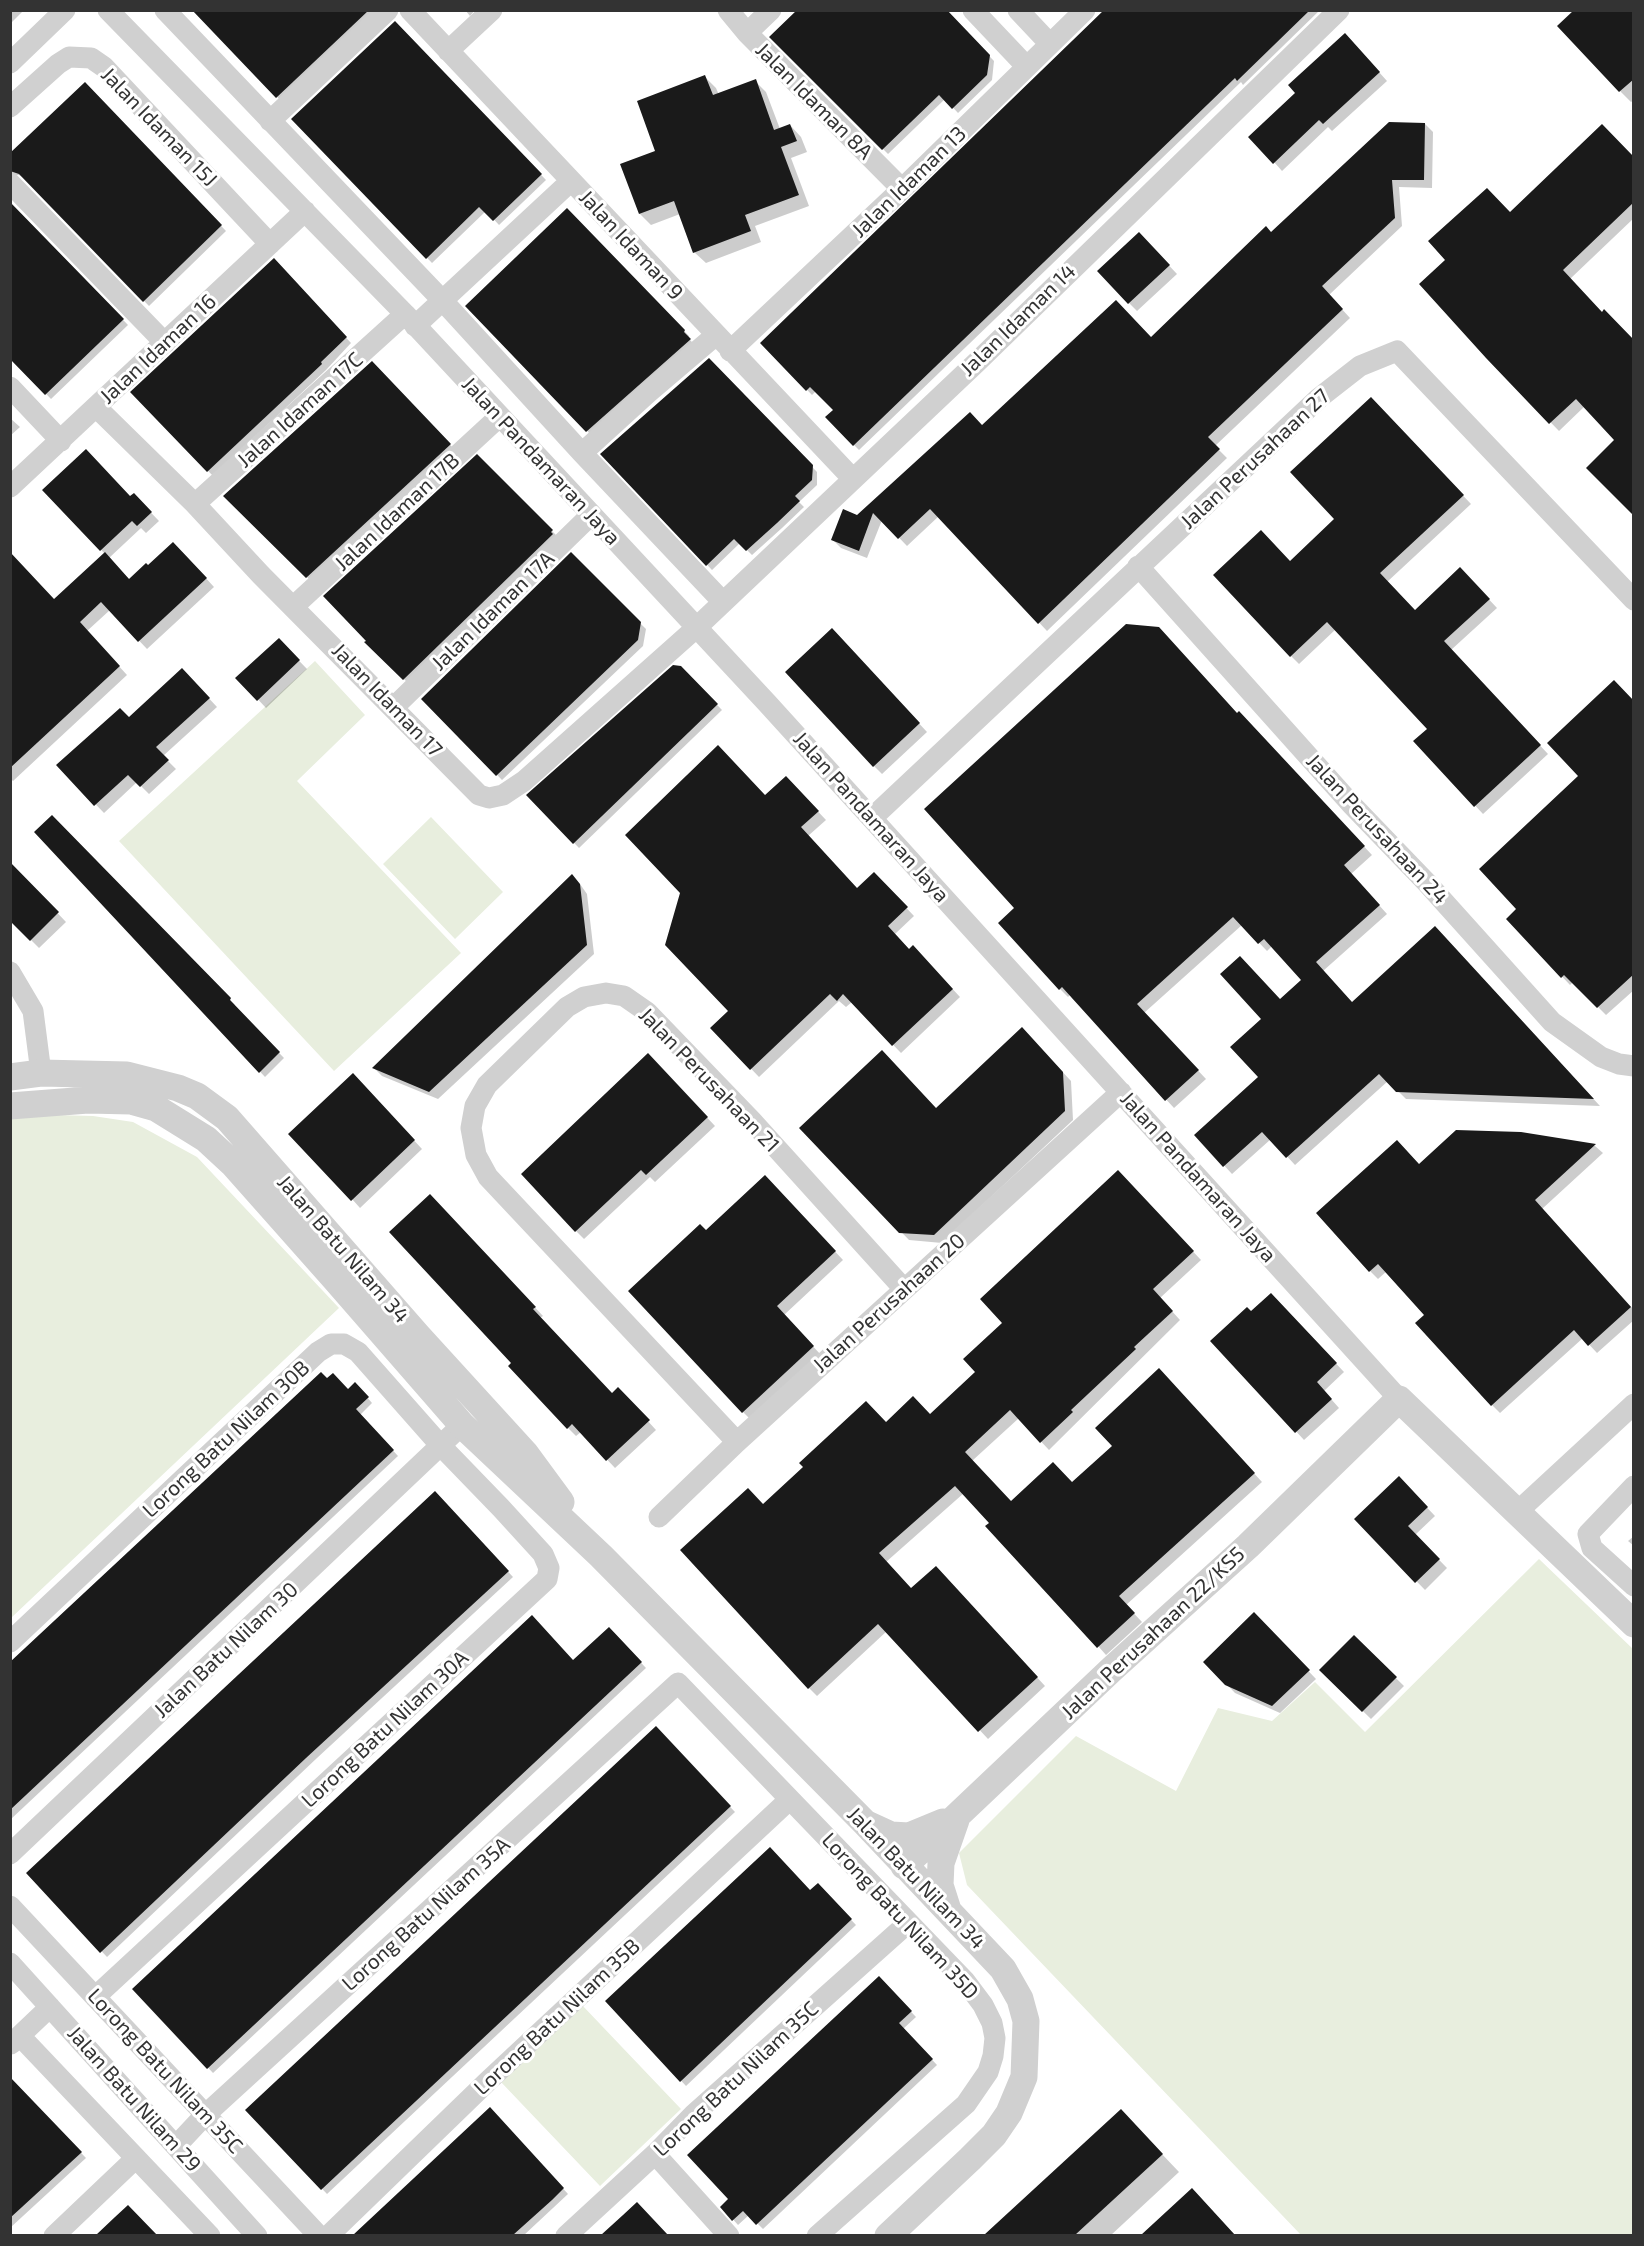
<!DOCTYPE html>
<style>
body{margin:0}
#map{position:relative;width:1644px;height:2246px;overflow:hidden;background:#fff;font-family:"Exo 2",sans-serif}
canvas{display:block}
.frame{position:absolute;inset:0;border:12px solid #333;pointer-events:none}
</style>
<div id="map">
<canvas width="1644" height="2246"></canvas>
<div class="frame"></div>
</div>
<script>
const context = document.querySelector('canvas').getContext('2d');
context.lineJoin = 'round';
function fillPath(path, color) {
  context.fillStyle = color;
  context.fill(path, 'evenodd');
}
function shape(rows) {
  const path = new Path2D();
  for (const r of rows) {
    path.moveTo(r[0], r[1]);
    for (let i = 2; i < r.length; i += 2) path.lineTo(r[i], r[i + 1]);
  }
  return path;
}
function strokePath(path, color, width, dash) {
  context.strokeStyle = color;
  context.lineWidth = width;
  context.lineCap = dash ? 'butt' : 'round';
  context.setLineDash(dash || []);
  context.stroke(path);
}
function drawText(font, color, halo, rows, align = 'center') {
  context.font = font + ' "Exo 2",sans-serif';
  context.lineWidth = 6;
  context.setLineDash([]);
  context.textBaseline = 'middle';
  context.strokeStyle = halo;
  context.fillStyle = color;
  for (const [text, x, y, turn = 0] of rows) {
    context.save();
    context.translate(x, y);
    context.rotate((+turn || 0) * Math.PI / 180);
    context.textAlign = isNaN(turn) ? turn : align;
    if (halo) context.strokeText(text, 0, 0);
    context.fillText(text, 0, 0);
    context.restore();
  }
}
const green = shape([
 [315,661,365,715,297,781,461,953,334,1071,119,841],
 [431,817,503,892,455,939,383,864],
 [16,1114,93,1116,133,1122,197,1157,339,1308,11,1618,11,1117],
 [1539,1559,1633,1649,1633,2235,1301,2235,967,1885,959,1853,1076,1736,1176,1791,1218,1708,1272,1721,1315,1682,1365,1732],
 [581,2004,681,2109,600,2186,500,2081]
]);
const shadow = shape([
 [10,10,24,10,10,24],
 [194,10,379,10,282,102],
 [465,10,475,10,470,16],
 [945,10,994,61,992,80,958,113,945,99,888,154,772,37],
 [1108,10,1320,10,1243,85,1241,82,859,450,827,418,835,410,816,391,812,395,762,343],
 [1634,10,1634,100,1631,102,1620,91],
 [395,23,546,180,499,225,486,211,432,263,293,119],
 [1353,43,1387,81,1332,131,1328,127,1282,171,1274,162],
 [705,77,716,88,719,95,755,81,766,92,780,129,790,125,801,137,807,152,791,158,809,206,755,226,761,242,706,263,694,252,680,214,651,225,640,214,657,151],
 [85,84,226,231,149,306,26,179,19,175,10,176,10,155],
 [1425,124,1433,132,1432,188,1399,187,1402,226,1329,295,1350,318,1215,446,1227,458,1047,631,939,516,907,546,882,520,867,558,841,548,833,540,858,517,983,427,1151,339,1272,234],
 [1634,158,1634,218,1570,279,1602,313,1616,440,1585,406,1559,431,1487,357,1510,214],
 [10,204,128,325,51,399,10,357],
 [567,210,689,336,688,338,695,345,592,436,467,306],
 [1147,242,1177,274,1137,311,1129,303],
 [274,260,351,343,326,370,213,476,132,393],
 [709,360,817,472,817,485,799,502,804,507,782,528,752,555,740,543,712,570,602,454],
 [372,363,455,450,312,582,225,496],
 [1371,399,1471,504,1387,582,1415,611,1468,577,1497,608,1451,650,1548,754,1483,814,1415,741,1429,729,1336,629,1299,664,1291,656,1290,563,1336,519],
 [10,418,20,427,10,436],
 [477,456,557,536,409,684,366,642],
 [44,490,130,498,134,495,159,521,146,533,141,528,109,558,130,580,148,567,182,552,214,587,147,649,110,610,87,631,127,675,13,781,10,778,10,563,55,601,105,554],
 [571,555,646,629,643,646,502,780,423,699],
 [840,638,927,732,882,774,874,766],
 [279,640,307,669,266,708,238,678],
 [681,668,722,710,579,848,528,795],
 [190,678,217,707,163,756,176,769,149,794,137,782,104,813,58,765],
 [1634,703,1634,990,1606,1015,1573,982,1570,985,1508,919,1519,909,1580,776],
 [1237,714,1247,721,1372,855,1351,874,1387,914,1323,971,1352,1003,1443,936,1600,1106,1406,1099,1388,1081,1295,1165,1271,1139,1232,1174,1196,1135,1260,1077,1280,1001,1303,980,1272,946,1267,951,1242,925,1144,1013,1206,1079,1174,1108,1070,995,1068,997,1060,989],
 [794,786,826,820,808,836,858,890,874,874,914,916,895,934,910,950,921,955,960,997,901,1053,852,1002,846,1007,839,1001,759,1077,712,1028,730,1011,765,797],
 [52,817,235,1005,234,1006,284,1058,265,1077,36,832],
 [10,863,66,922,39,948,10,919],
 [580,884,587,894,594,954,438,1099,382,1076,374,1068],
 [1030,1037,1071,1081,1073,1120,942,1243,909,1240,801,1128,936,1109],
 [656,1063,715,1126,655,1182,650,1177,584,1239,576,1231],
 [361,1083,422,1149,360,1208,352,1199],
 [1521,1134,1595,1146,1603,1153,1542,1209,1634,1310,1634,1320,1597,1353,1583,1338,1500,1413,1492,1405,1426,1315,1387,1271,1378,1279,1370,1271,1419,1166],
 [1126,1180,1201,1260,1160,1298,1180,1320,1049,1450,1019,1418,972,1461,1011,1503,1073,1484,1114,1446,1167,1378,1262,1482,1126,1605,1142,1622,1106,1655,964,1493,886,1562,912,1590,944,1576,1045,1686,988,1739,887,1631,817,1696,809,1688,763,1506,886,1424,930,1415,977,1372,1004,1323],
 [773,1185,843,1260,784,1315,821,1355,751,1420,743,1412],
 [438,1204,543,1316,540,1318,613,1395,626,1397,656,1430,615,1468,581,1432,576,1436,568,1428,513,1363],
 [1279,1303,1344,1372,1324,1391,1339,1408,1304,1440,1213,1341,1251,1313],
 [327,1380,348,1390,360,1389,372,1403,360,1415,398,1456,10,1820,10,1664],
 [1399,1478,1435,1516,1415,1535,1447,1568,1425,1590,1356,1519],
 [435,1493,513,1577,317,1758,107,1957,28,1873],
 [1634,1536,1634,1546,1628,1541],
 [1254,1614,1316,1679,1280,1713,1235,1693,1205,1662],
 [609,1629,646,1668,213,2073,134,1989,574,1662],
 [1354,1637,1404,1686,1371,1719,1321,1670],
 [656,1728,735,1812,327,2194,247,2110],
 [818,1885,856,1925,686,2086,607,2001,810,1892],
 [879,1978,916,2017,903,2029,937,2065,763,2229,749,2215,738,2225,722,2207,730,2199],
 [10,2080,86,2158,10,2228],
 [490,2109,568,2194,523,2236,361,2236,358,2232],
 [1121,2111,1179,2172,1110,2236,986,2236],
 [1192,2190,1235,2236,1143,2236],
 [636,2204,666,2236,603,2236],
 [128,2207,155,2236,98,2236]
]);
const building = shape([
 [192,10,369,10,276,98],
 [797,10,947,10,990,55,987,75,952,109,939,95,882,150,769,37],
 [1104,10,1310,10,1237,81,1235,78,853,446,825,417,833,410,810,387,806,391,760,343],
 [1574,10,1634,10,1634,79,1619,92,1557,26],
 [395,21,542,174,493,221,479,207,426,259,291,119],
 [1345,33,1380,72,1323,124,1319,120,1273,164,1248,137,1295,93,1288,85],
 [705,75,713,95,756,79,774,130,790,124,797,141,781,147,799,195,745,215,751,231,693,253,674,201,639,214,620,164,655,151,637,101],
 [85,82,222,225,143,302,19,174,10,171,10,153],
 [1389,122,1425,123,1424,180,1392,180,1395,218,1322,286,1343,309,1208,437,1220,449,1038,624,930,509,898,539,873,513,859,551,831,540,843,509,857,515,970,412,982,425,1116,300,1151,337,1266,226,1271,232],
 [1602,124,1634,157,1634,202,1563,270,1602,312,1604,309,1634,340,1634,516,1586,468,1614,440,1576,399,1549,424,1486,358,1419,284,1445,260,1428,241,1487,188,1510,212],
 [10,202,124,319,45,395,10,359],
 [567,208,685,330,684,332,691,339,586,432,465,306],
 [1139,232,1170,265,1128,304,1097,271],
 [274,258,347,337,321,362,322,364,207,472,130,392],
 [709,358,813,465,812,480,795,496,800,501,777,523,746,551,734,539,706,566,600,454],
 [372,361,451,444,306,578,223,496],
 [1371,397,1464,495,1380,573,1415,610,1460,567,1490,599,1444,641,1541,745,1474,807,1413,741,1427,729,1327,622,1290,657,1213,575,1261,530,1290,561,1334,519,1290,472],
 [86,449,130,496,134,493,152,512,137,526,132,521,100,551,42,490],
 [477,454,553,530,551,532,553,534,403,680,364,642,366,641,323,596],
 [173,542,207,578,138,642,101,602,80,622,120,666,10,768,10,552,54,599,105,552,129,579,146,563,148,565],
 [571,552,641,622,638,640,496,776,421,699],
 [1126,624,1159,627,1237,713,1239,711,1365,846,1344,865,1380,905,1316,962,1352,1002,1435,926,1594,1099,1396,1092,1379,1074,1286,1158,1262,1132,1223,1167,1194,1135,1258,1077,1230,1047,1261,1019,1220,974,1240,956,1280,999,1301,980,1264,939,1258,944,1233,917,1137,1004,1199,1070,1165,1101,1062,987,1059,990,998,923,1014,908,924,809],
 [832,628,920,723,873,767,785,672],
 [279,638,300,660,257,701,235,678],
 [673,665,681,666,718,704,573,844,526,795],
 [182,668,210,698,156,747,169,760,140,787,128,775,94,806,56,765,120,708,129,717],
 [1614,680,1634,701,1634,974,1597,1008,1564,975,1561,978,1506,919,1516,909,1479,869,1578,776,1547,743],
 [718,745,765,795,786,776,819,811,801,827,857,888,874,872,908,907,888,926,909,949,913,945,953,989,892,1046,843,994,837,1001,830,994,750,1070,710,1028,728,1011,665,945,680,893,625,835],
 [52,815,231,998,230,1000,280,1052,259,1073,34,832],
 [10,862,59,912,30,941,10,921],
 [572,874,580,884,587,945,429,1092,372,1068],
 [1022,1027,1063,1072,1065,1111,934,1235,899,1233,799,1128,882,1050,936,1108],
 [648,1053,708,1117,646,1175,641,1170,575,1232,521,1174],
 [353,1073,415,1140,351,1201,288,1134],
 [1456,1130,1521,1132,1596,1144,1535,1200,1631,1307,1588,1346,1574,1330,1491,1406,1415,1323,1424,1315,1378,1264,1369,1272,1316,1213,1397,1140,1419,1164],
 [1118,1170,1194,1251,1153,1289,1173,1311,1134,1347,1136,1349,1071,1410,1073,1412,1040,1443,1010,1410,965,1452,1011,1501,1053,1462,1072,1482,1112,1446,1095,1428,1159,1368,1255,1473,1119,1596,1135,1613,1097,1648,985,1526,989,1523,955,1486,879,1553,911,1588,936,1566,1038,1677,978,1732,878,1624,808,1689,680,1550,748,1488,763,1504,803,1467,799,1463,866,1401,886,1422,913,1396,930,1414,975,1372,963,1359,1002,1323,980,1299],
 [765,1175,836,1251,777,1306,814,1346,742,1413,628,1291,700,1224,706,1230],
 [430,1194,536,1307,533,1309,612,1393,618,1387,650,1420,606,1461,572,1424,567,1429,508,1366,511,1363,389,1232],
 [1271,1293,1337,1363,1317,1382,1332,1399,1295,1433,1210,1341,1247,1307,1251,1311],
 [321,1372,327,1378,333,1373,348,1389,355,1382,369,1397,356,1409,394,1450,10,1810,10,1662],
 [1399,1476,1428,1507,1408,1526,1440,1559,1415,1583,1354,1519],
 [435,1491,509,1571,306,1758,100,1953,26,1873],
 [1254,1612,1310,1670,1272,1706,1225,1685,1203,1662],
 [532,1615,573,1660,609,1627,642,1662,207,2069,132,1989],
 [1354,1635,1397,1677,1362,1712,1319,1670],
 [656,1726,731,1806,321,2190,245,2110],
 [770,1847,810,1890,818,1883,852,1919,680,2082,605,2001],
 [879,1976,912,2011,899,2023,933,2059,756,2225,743,2211,732,2221,720,2207,728,2199,687,2155],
 [10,2077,82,2152,10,2218],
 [490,2107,564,2188,552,2200,513,2235,353,2235],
 [1121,2109,1163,2154,1075,2235,984,2235],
 [1192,2188,1235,2235,1141,2235],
 [637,2202,668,2235,601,2235,623,2215],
 [128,2205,157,2235,96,2235,115,2217]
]);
const minor = shape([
 [108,10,405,314,767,703,1399,1399],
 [165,10,442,300,582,453,722,601],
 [410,10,852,478],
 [728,10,747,33,902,189],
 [973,10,1027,67],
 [1018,10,1050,44],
 [747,33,771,10],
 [448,51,492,10],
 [10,63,65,10],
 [10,107,58,64,69,57,91,58,104,67,270,244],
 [270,121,388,10],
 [10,183,165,343],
 [415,326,571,181],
 [730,351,902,189,1085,10],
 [10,387,61,441],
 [96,407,195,504,261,575,479,795,489,798,503,795,524,781,696,628,977,362,1339,10],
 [582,453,649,392,716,335],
 [10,487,305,211],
 [195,504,405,314],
 [1138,566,1352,805,1427,883,1552,1022,1601,1057,1619,1064,1634,1066],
 [294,606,499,417],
 [394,707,591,515],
 [872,818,1319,398,1360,366,1397,351,1634,600],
 [10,972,33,1011,41,1073],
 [737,1442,488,1177,476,1155,471,1128,475,1106,487,1085,567,1007,584,997,606,993,624,996,647,1012,752,1121,904,1289],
 [1634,1486,1588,1534,1592,1548,1634,1586],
 [1516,1513,1634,1404],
 [659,1517,737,1442,1121,1092],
 [10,1642,318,1352,331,1344,344,1344,358,1352,441,1446,501,1508,543,1554,549,1568,547,1579,95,1997],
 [10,1854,462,1425],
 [10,1906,319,2236],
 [10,1963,257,2236],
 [20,2036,210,2236],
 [11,2044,50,2007],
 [176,2146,205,2115,678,1683,965,1981,983,2005,992,2023,995,2038,993,2056,988,2072,966,2104,817,2236],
 [655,2154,729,2236],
 [54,2236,136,2158],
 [328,2236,488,2081,789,1800],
 [566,2236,655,2154,694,2114,908,1923]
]);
const tertiary = shape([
 [10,1077,41,1073,127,1075,178,1088,197,1096,227,1118,418,1336,525,1453,561,1502],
 [10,1106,88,1100,131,1101,156,1108,206,1139,233,1164,335,1279,462,1425,601,1556,864,1822,1003,1969,1020,1999,1026,2021,1024,2077,1009,2113,994,2135,970,2159,888,2236],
 [867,1824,891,1835,909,1836,943,1822],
 [904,1866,1112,1669,1248,1546,1399,1399,1634,1624],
 [948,1910,940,1885,941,1863,956,1820]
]);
const streetNames = [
 ["Jalan Idaman 8A",814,101,45],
 ["Jalan Idaman 15J",159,127,46],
 ["Jalan Idaman 13",909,182,-44],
 ["Jalan Idaman 9",631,245,47],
 ["Jalan Idaman 14",1018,320,-44],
 ["Jalan Idaman 16",158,349,-43],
 ["Jalan Idaman 17C",300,410,-42],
 ["Jalan Perusahaan 27",1255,459,-43],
 ["Jalan Pandamaran Jaya",541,461,47],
 ["Jalan Idaman 17B",397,512,-43],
 ["Jalan Idaman 17A",493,611,-44],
 ["Jalan Idaman 17",387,700,46],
 ["Jalan Pandamaran Jaya",871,817,48],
 ["Jalan Perusahaan 24",1377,829,47],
 ["Jalan Perusahaan 21",709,1080,46],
 ["Jalan Pandamaran Jaya",1198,1177,48],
 ["Jalan Batu Nilam 34",343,1249,49],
 ["Jalan Perusahaan 20",889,1303,-42],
 ["Lorong Batu Nilam 30B",226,1439,-43],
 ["Jalan Perusahaan 22/KS5",1153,1633,-43],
 ["Jalan Batu Nilam 30",226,1650,-43],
 ["Lorong Batu Nilam 30A",385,1729,-43],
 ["Jalan Batu Nilam 34",916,1878,46],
 ["Lorong Batu Nilam 35A",426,1914,-42],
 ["Lorong Batu Nilam 35D",900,1916,47],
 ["Lorong Batu Nilam 35B",557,2017,-43],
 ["Lorong Batu Nilam 35C",165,2071,47],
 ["Lorong Batu Nilam 35C",736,2079,-43],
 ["Jalan Batu Nilam 29",134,2099,48]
];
fillPath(green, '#e8eede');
fillPath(shadow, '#0003');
fillPath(building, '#1a1a1a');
strokePath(minor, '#d0d0d0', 21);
strokePath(tertiary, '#d0d0d0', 27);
drawText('21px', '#333', '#fff', streetNames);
</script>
